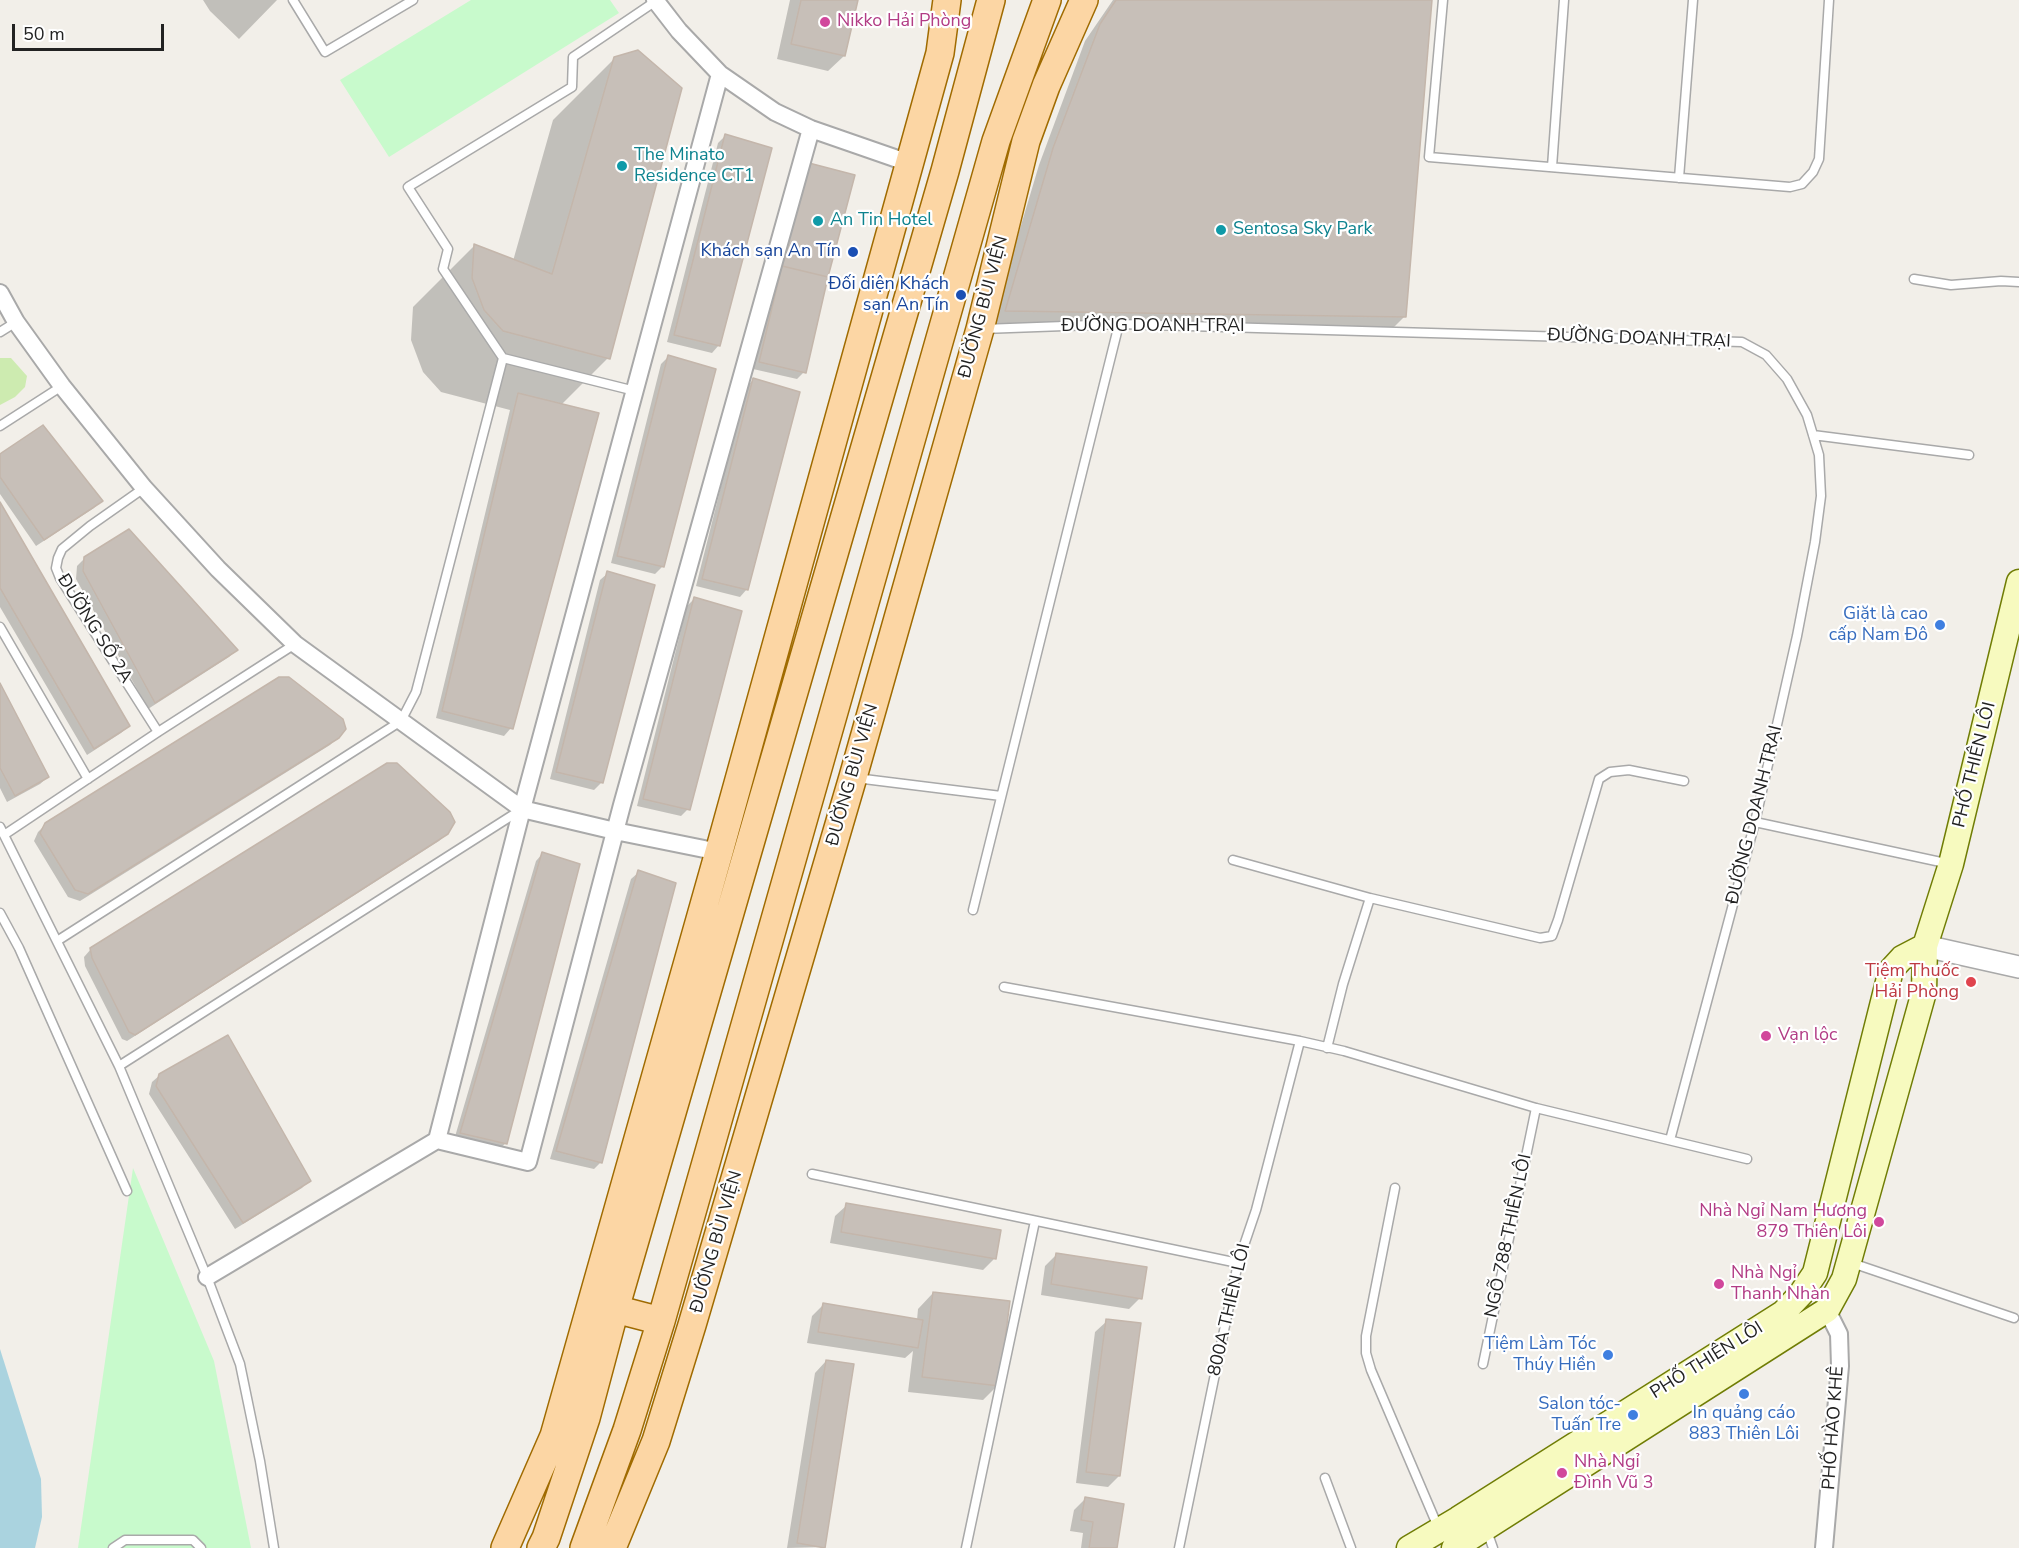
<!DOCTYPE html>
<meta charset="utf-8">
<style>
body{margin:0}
#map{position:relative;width:2019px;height:1548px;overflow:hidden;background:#f2efe9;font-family:"Nunito Sans",sans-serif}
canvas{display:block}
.scale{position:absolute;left:12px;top:24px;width:152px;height:27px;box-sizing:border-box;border:3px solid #222;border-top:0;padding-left:8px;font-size:18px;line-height:21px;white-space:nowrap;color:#222;-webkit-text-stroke:4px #fff;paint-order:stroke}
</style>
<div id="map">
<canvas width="2019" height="1548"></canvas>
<div class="scale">50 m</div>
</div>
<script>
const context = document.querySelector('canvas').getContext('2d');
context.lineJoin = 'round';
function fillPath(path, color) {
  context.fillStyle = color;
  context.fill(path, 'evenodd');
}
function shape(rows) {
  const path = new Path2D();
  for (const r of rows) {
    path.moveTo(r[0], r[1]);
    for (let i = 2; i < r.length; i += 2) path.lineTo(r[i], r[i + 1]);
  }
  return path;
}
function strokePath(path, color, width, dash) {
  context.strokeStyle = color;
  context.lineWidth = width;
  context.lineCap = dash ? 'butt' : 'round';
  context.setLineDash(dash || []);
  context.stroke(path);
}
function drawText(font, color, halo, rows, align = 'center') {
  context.font = font + ' "Nunito Sans",sans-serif';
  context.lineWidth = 4.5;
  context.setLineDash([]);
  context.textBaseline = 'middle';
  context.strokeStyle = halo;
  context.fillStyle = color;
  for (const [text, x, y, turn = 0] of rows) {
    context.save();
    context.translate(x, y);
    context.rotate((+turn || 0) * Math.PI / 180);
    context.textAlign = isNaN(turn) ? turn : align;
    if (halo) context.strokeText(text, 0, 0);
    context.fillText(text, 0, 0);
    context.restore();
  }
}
const grass = shape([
 [0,358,11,358,27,376,25,387,15,397,0,405]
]);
const park = shape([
 [471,0,610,0,619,13,389,157,340,80],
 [133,1168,214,1361,251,1548,78,1548]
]);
const water = shape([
 [0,1349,41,1479,42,1517,35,1548,0,1548]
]);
const shadow = shape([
 [203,0,277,0,239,39,210,11],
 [790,0,857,0,844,56,828,71,777,59],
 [1113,0,1431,0,1404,317,1389,332,991,326,1039,165,1085,41],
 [615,58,608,358,561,405,511,728,504,736,436,718,510,410,441,392,423,372,411,340,413,307,474,246,513,261,553,120],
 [725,136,719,345,712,353,667,342,718,143],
 [786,188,826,277,804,372,797,379,753,369,771,291],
 [668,357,714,370,662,567,655,574,611,563,661,364],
 [753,380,747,589,740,597,696,586,746,387],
 [0,456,101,500,94,508,36,546,0,494],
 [0,505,129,726,121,733,87,755,0,607],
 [85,558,236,650,229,657,148,709,76,579,77,566],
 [608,573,653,586,601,783,594,790,550,779,600,580],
 [694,599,688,809,681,816,637,806,687,606],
 [0,686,48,777,40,784,7,802,0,788],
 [338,737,330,745,80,901,68,897,34,841,38,832,45,825],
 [447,833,439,841,127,1041,122,1039,85,966,84,957,91,949],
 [543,853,506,1143,498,1150,454,1140,536,861],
 [639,872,601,1162,594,1169,550,1159,631,879],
 [160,1075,309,1180,302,1188,235,1229,149,1094,152,1082],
 [847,1205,994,1259,983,1270,830,1243,835,1216],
 [1057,1254,1140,1298,1129,1309,1041,1295,1045,1266],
 [933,1293,998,1385,983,1400,908,1392,913,1351,905,1358,807,1343,812,1316,823,1305,917,1320,918,1309],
 [1107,1321,1119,1476,1108,1487,1076,1483,1095,1332],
 [826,1361,823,1547,787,1548,815,1373],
 [1085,1499,1115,1548,1081,1548,1083,1533,1070,1531,1074,1510]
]);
const building = shape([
 [801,0,858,0,845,56,791,44,801,0],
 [1116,0,1432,0,1406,317,1005,311,1053,148,1100,24,1116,0],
 [638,50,682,88,610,359,503,331,484,310,472,278,474,244,552,274,614,57,638,50],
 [725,134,772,148,720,346,674,335,725,134],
 [809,163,855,175,828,277,782,266,809,163],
 [782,266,828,277,806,373,759,362,782,266],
 [668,355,716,369,664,567,617,556,668,355],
 [753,378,800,392,748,590,702,579,753,378],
 [518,393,599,413,513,729,442,711,518,393],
 [43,425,103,501,44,540,0,477,0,454,43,425],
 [0,502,130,726,94,749,0,588,0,502],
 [129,529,238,650,155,703,83,571,84,557,129,529],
 [607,571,655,585,603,783,556,772,607,571],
 [694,597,742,611,690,810,643,799,694,597],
 [279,677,289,677,343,719,346,729,339,738,88,894,75,890,40,833,45,823,279,677],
 [0,683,49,777,15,796,0,768,0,683],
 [387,763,397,763,450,812,455,822,448,834,135,1035,129,1032,92,958,90,948,387,763],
 [542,852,580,864,507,1144,460,1133,542,852],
 [638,870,676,883,602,1163,556,1151,638,870],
 [228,1035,311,1181,243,1223,156,1086,159,1074,228,1035],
 [846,1203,1001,1230,996,1259,841,1232,846,1203],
 [1056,1253,1147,1267,1142,1299,1051,1284,1056,1253],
 [933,1292,1010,1301,999,1386,922,1377,933,1292],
 [823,1303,923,1320,918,1348,818,1332,823,1303],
 [1106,1319,1141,1323,1120,1476,1086,1472,1106,1319],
 [826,1360,854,1364,825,1548,797,1543,826,1360],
 [1085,1497,1124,1504,1117,1548,1089,1548,1093,1522,1081,1520,1085,1497]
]);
const service = shape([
 [293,0,325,52,413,0],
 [1443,0,1429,157,1790,187,1802,184,1813,172,1819,159,1829,0],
 [1552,167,1564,0],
 [1679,178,1693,0],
 [1914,279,1951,285,2001,281,2019,282],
 [983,329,1119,324,1742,342,1766,355,1787,379,1807,415,1819,455,1821,496,1815,542,1797,636,1755,822,1670,1140],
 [0,332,16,322],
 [503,358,443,269,448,249,408,187,572,87,573,57,656,1],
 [0,426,62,386],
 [1813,435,1969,455],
 [144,488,90,526,62,549,58,558,56,568,60,578,158,732],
 [0,627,88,779],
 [856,778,1001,796],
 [1755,822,1950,864],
 [0,827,119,1066,207,1277,240,1364,260,1461,274,1548],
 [4,835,158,732,295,644],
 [1233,860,1370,898,1540,938,1552,936,1558,920,1599,779,1610,772,1629,770,1684,781],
 [973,910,1119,324],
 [0,913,19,948,127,1191],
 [57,941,401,721,416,692,503,358,635,391],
 [1004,987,1300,1041,1344,1051,1536,1108,1747,1159],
 [1327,1048,1343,984,1370,898],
 [119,1066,519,811],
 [812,1174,1238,1263],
 [1395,1188,1366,1336,1366,1353,1371,1370,1438,1527],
 [1849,1262,2014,1318],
 [1483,1364,1536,1108],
 [1325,1478,1351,1548],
 [1487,1531,1493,1548],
 [113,1548,125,1540,193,1540,201,1548],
 [966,1548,1035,1221],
 [1179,1548,1238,1263,1256,1210,1300,1041]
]);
const minor = shape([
 [655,0,679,31,720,74,775,112,811,129,909,163],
 [0,293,16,322,62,386,144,488,218,569,295,644,522,809,615,831,719,852],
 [437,1140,528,1162,622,805,811,129],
 [207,1277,437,1140,522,809,720,74],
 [1824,1548,1840,1366,1839,1334,1827,1310]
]);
const tertiary = shape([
 [1925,946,2019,967]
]);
const secondary = shape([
 [1409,1548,1458,1519,1783,1313,1801,1294,1815,1273,1891,970,1902,958,1925,946],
 [1454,1548,1827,1310,1844,1279,1924,992,1925,946,1951,864,2019,582]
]);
const primary = shape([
 [615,1309,661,1321],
 [505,1548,554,1436,719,852,940,53,947,0],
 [541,1548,546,1538,586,1418,615,1309,945,171,991,0],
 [584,1548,627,1430,661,1321,996,141,1047,0],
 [612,1548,656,1441,692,1325,853,777,980,329,1026,141,1046,86,1084,0]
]);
const markers = [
 [825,22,6,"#d1479c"],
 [622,166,6,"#0f9aa8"],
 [818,221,6,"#0f9aa8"],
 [1221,230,6,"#0f9aa8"],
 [853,252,6,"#1a4fb4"],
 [961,295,6,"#1a4fb4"],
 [1940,625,6,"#3f7fe0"],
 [1971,982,6,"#e0444e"],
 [1766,1036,6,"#d1479c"],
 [1879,1222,6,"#d1479c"],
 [1719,1284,6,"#d1479c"],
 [1608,1355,6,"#3f7fe0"],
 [1744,1394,6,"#3f7fe0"],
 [1633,1415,6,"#3f7fe0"],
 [1562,1473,6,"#d1479c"]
];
const hotelNames = [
 ["Nikko Hải Phòng",837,22],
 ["Vạn lộc",1778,1036],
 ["Nhà Ngỉ Nam Hương",1867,1212,"right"],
 ["879 Thiên Lôi",1867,1233,"right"],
 ["Nhà Ngỉ",1731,1274],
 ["Thanh Nhàn",1731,1295],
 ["Nhà Ngỉ",1574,1463],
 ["Đình Vũ 3",1574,1484]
];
const cultureNames = [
 ["The Minato",634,156],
 ["Residence CT1",634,177],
 ["An Tin Hotel",830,221],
 ["Sentosa Sky Park",1233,230]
];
const transitNames = [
 ["Khách sạn An Tín",841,252],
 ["Đối diện Khách",949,285],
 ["sạn An Tín",949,306]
];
const streetNames = [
 ["ĐƯỜNG BÙI VIỆN",984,307,-75],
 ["ĐƯỜNG DOANH TRẠI",1153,327],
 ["ĐƯỜNG DOANH TRẠI",1639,339,2],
 ["ĐƯỜNG SỐ 2A",94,629,58],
 ["PHỐ THIÊN LÔI",1975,765,-76],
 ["ĐƯỜNG BÙI VIỆN",853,775,-74],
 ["ĐƯỜNG DOANH TRẠI",1755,815,-76],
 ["NGÕ 788 THIÊN LÔI",1509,1236,-78],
 ["ĐƯỜNG BÙI VIỆN",717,1242,-74],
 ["800A THIÊN LÔI",1230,1310,-77],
 ["PHỐ THIÊN LÔI",1707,1361,-32],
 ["PHỐ HÀO KHÊ",1834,1428,-86]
];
const shopNames = [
 ["Giặt là cao",1928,615],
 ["cấp Nam Đô",1928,636],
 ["Tiệm Làm Tóc",1596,1345],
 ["Thúy Hiền",1596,1366],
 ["Salon tóc-",1621,1405],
 ["Tuấn Tre",1621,1426],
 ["In quảng cáo",1744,1414,"center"],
 ["883 Thiên Lôi",1744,1435,"center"]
];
const healthNames = [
 ["Tiệm Thuốc",1959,972],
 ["Hải Phòng",1959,993]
];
fillPath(grass, '#cdebb0');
fillPath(park, '#c8facc');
fillPath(water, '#aad3df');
fillPath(shadow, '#0003');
fillPath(building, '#c7bfb8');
strokePath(building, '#c4b6ab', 1.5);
strokePath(service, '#a9a9a9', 11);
strokePath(minor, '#a9a9a9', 20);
strokePath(tertiary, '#a9a9a9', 24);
strokePath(secondary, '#707d05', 27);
strokePath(primary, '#a06b00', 30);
strokePath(service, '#fff', 8);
strokePath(minor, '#fff', 16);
strokePath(tertiary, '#fff', 21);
strokePath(secondary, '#f7fabf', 24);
strokePath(primary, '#fcd6a4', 27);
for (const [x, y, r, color] of markers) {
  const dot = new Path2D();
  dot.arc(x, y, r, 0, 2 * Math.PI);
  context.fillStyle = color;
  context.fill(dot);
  strokePath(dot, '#fff', 2);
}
drawText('18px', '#b23c85', '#fff', hotelNames, 'left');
drawText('18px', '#0d838f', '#fff', cultureNames, 'left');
drawText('18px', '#164399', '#fff', transitNames, 'right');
drawText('18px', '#222', '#fff', streetNames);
drawText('18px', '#366cbe', '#fff', shopNames, 'right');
drawText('18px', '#be3a42', '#fff', healthNames, 'right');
</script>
